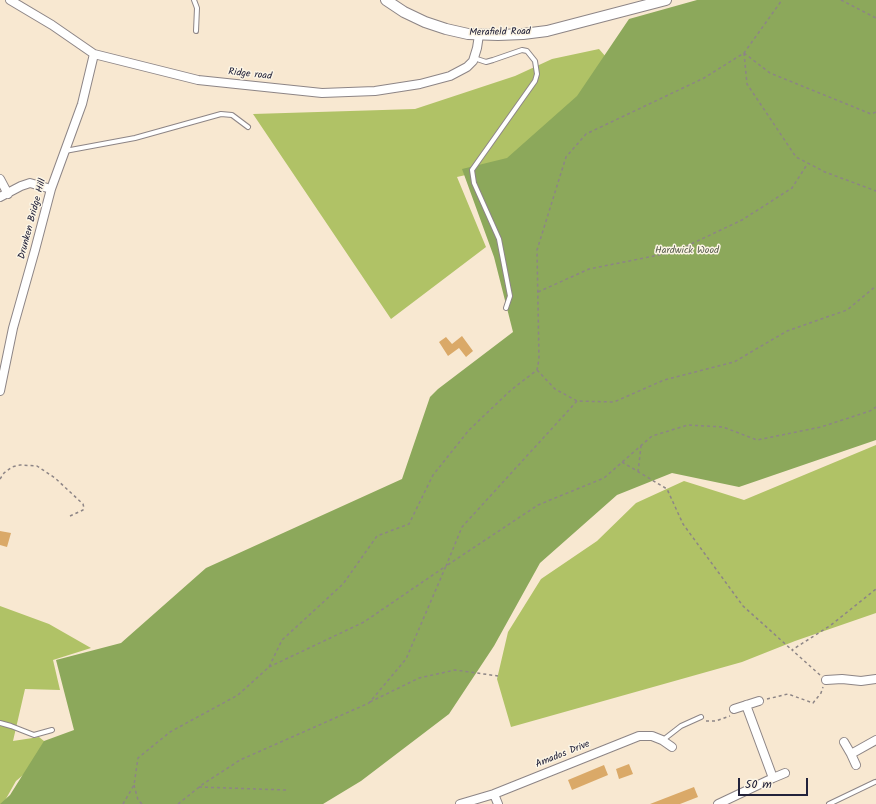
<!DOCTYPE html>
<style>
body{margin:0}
#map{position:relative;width:876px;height:804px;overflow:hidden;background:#f8e8d1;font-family:Kalam,sans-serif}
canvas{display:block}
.scale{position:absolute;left:738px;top:778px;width:70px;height:18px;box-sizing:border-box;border:2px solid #22223b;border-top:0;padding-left:5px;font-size:12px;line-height:14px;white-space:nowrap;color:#22223b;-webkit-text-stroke:3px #fcf5e5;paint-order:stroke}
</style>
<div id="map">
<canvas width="876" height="804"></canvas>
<div class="scale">50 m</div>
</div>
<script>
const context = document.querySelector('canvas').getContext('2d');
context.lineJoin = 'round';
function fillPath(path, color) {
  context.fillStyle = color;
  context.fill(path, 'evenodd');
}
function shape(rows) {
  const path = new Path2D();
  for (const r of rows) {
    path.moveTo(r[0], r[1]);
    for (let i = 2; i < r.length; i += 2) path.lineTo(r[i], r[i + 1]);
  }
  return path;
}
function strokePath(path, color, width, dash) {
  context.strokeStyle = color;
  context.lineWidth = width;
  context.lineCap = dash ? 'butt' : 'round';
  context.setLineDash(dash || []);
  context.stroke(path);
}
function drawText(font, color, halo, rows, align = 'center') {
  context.font = font + ' Kalam,sans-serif';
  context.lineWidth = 3;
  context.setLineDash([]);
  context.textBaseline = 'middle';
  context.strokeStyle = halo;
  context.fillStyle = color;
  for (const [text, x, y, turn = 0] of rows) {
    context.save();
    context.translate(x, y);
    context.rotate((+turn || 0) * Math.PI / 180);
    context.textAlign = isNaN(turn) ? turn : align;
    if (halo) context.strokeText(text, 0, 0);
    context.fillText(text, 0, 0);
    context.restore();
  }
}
const green = shape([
 [599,49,613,65,513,164,457,177,486,247,391,319,253,114,415,109,515,76,552,59],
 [876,445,876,613,795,641,742,662,511,727,497,679,508,632,541,579,597,541,636,503,684,481,744,500],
 [0,606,49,624,91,648,53,660,60,690,25,689,13,741,39,737,54,749,16,781,3,804,0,804]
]);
const forest = shape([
 [697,0,876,0,876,440,739,487,672,473,617,495,540,563,494,646,449,714,361,781,323,804,0,804,10,795,44,741,74,730,56,660,121,643,206,568,402,479,430,397,438,389,513,332,494,257,462,169,507,158,577,96,629,19]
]);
const building = shape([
 [462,336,473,351,466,357,459,348,448,356,439,342,446,337,452,344],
 [0,531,11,533,7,547,0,545],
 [629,764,633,774,619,779,616,769],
 [604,765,608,775,572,790,568,780],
 [694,787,698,797,680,804,650,804]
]);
const path = shape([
 [841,0,876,18],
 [744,53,747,84,796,157,825,172,876,191],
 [744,53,770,73,871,114,876,112],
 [538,292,589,269,674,252,742,220,792,188,808,163],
 [537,370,555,389,577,401,614,402,664,380,734,362,787,331,847,310,876,286],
 [622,462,667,489,683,524,743,606,792,650],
 [638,472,641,446],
 [0,479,4,473,12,467,20,465,37,466,55,478,83,504,84,508,83,510,70,516],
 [269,667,364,622,446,566,462,527,577,401],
 [820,675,792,650,831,625,876,589],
 [767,699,788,694,813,703,821,693,823,687],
 [370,702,419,678,455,670,498,676],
 [706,721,716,721,730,716],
 [134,785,138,800,142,804],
 [199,787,286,790],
 [123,804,134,785,138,758,170,732,238,695,269,667,282,640,343,584,377,536,409,524,433,475,469,430,511,390,537,370,539,359,537,250,566,157,586,134,704,78,744,53,782,0],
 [178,804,203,784,240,760,369,703,406,659,446,566,538,505,604,478,652,436,688,425,723,427,757,440,821,427,870,411,876,407]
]);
const service = shape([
 [194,0,197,8,196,31],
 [474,58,486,62,493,60,522,50,527,51,535,61,537,74,535,81,472,170,474,183,499,239,510,296,506,308],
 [65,151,135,138,221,114,232,115,248,127],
 [0,723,11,726,34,735,52,730],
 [663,740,681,726,701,717],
 [829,804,875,782]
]);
const minor = shape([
 [10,0,52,25,94,54,198,80,322,93,375,91,420,84,450,76,467,67,473,61,477,48,479,35],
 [0,179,8,194],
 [0,197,21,186,30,183,51,189],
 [0,391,13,328,35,250,51,189,82,104,94,54],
 [826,680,842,679,861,681,876,679],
 [734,709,759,701],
 [844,742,851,754,856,765],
 [851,754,876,740],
 [773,778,785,773],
 [494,794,498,804],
 [460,804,494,794,639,736,652,736,662,740,672,747],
 [718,804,773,778,746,705]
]);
const tertiary = shape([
 [386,0,404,12,425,22,446,29,468,34,498,35,523,34,547,31,666,0]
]);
const streetNames = [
 ["Merafield Road",500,33,-1],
 ["Ridge road",250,75,6],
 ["Drunken Bridge Hill",33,219,-75],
 ["Amados Drive",563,755,-22]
];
const parkNames = [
 ["Hardwick Wood",687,251]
];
fillPath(green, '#b0c266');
fillPath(forest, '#8ca85b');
fillPath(building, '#daa968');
strokePath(service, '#8d8586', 6);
strokePath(minor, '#8d8586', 10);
strokePath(tertiary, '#8d8586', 12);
strokePath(path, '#8d8586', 1.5, [3, 3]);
strokePath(service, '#fff', 4);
strokePath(minor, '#fff', 8);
strokePath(tertiary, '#fff', 10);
drawText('10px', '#22223b', '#fcf5e5', streetNames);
drawText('10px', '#545a4a', '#fcf5e5', parkNames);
</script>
